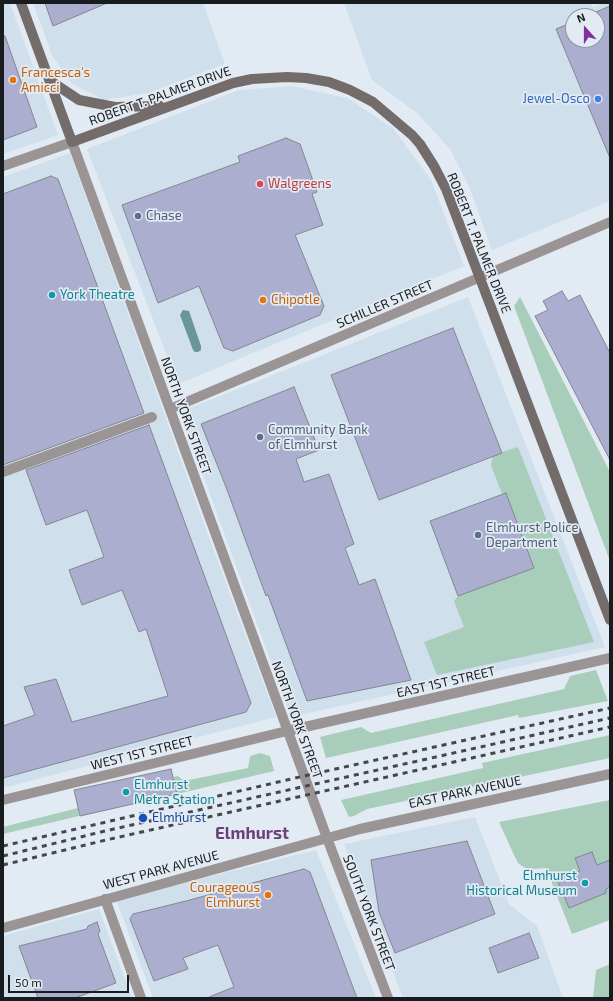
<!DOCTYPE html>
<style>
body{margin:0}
#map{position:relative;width:613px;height:1001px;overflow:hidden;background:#e2ebf3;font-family:"Exo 2",sans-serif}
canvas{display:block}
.frame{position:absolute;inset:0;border:4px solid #191c1f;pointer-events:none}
.north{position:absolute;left:565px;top:8px;width:40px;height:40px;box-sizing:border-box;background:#e2ebf3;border:1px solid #92989e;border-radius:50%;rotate:339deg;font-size:11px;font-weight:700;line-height:16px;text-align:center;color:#191c1f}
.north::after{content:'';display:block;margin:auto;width:14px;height:18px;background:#842f9e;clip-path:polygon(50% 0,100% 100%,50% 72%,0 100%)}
.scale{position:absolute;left:8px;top:975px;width:121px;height:18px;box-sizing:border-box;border:2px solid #191c1f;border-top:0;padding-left:5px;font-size:12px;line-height:14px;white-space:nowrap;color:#191c1f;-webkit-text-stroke:3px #e2ebf3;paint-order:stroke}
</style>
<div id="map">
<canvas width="613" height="1001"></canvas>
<div class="frame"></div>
<div class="north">N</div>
<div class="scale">50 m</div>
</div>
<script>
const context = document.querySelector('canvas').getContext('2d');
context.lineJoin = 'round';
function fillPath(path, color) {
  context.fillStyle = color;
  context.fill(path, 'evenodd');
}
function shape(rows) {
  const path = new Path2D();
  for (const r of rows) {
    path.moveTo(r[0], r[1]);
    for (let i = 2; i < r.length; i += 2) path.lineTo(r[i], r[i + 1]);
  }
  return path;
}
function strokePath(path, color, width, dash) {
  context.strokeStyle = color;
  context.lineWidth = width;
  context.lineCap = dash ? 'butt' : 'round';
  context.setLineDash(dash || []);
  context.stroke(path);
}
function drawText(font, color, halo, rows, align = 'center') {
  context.font = font + ' "Exo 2",sans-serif';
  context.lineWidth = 3.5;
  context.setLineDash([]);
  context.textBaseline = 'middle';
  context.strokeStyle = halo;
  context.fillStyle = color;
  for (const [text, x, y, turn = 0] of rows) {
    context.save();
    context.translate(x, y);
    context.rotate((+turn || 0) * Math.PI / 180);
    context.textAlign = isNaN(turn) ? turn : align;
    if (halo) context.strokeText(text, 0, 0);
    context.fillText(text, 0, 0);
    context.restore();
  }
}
const built = shape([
 [3,3,10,3,58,135,3,154],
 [33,3,203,3,225,64,148,93,104,100,71,83,52,55],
 [344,3,591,3,593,7,602,3,610,3,610,201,492,250,470,189,450,149,417,113,372,80],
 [573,16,597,16,597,40,573,40],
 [292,86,347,98,393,128,431,180,464,266,178,384,87,149,239,90],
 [70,153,211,543,276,717,3,788,3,177],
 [468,297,605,647,291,717,180,412],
 [475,817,509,904,537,926,563,998,403,998,344,844],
 [316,850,376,998,153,998,116,900],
 [99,909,132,998,3,998,3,936]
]);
const green = shape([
 [520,297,610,472,610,561,514,306],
 [518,447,594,642,437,675,424,642,464,627,454,601,458,596,534,568,506,493,502,494,491,465,493,455],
 [596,670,608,701,519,718,518,715,326,758,320,737,361,727,371,733,564,689,570,676],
 [610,735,610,758,367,809,354,816,349,817,341,800,483,768,482,763],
 [260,753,270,756,274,771,177,794,173,777,178,776,184,781,248,768,250,756],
 [610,800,610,920,572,934,546,868,535,869,525,868,518,863,514,855,499,822],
 [78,808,79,816,3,834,3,827],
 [610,964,610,998,593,998,596,970]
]);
const water = shape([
 [183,310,189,311,201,346,201,350,198,352,195,352,193,350,180,315]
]);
const building = shape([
 [45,3,107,3,53,26,45,3],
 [610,6,610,158,556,29,573,22,573,40,597,40,597,16,587,16,610,6],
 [3,36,5,36,37,127,3,140,3,36],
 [286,138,300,144,317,192,312,194,323,225,295,235,324,306,320,315,233,351,224,348,199,286,158,303,122,205,240,162,238,156,286,138],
 [51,176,58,179,144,413,3,465,3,194,51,176],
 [562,291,568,301,580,295,610,353,610,460,535,316,548,310,543,301,562,291],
 [453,328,502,453,379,500,331,375,453,328],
 [294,387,319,450,296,459,304,482,329,474,354,544,345,548,359,585,375,579,411,680,307,701,268,595,266,596,226,487,201,424,294,387],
 [149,425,251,703,246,712,3,778,3,726,35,715,24,687,56,679,72,722,168,696,146,629,139,632,122,590,82,605,69,570,104,557,87,510,46,525,26,470,149,425],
 [506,493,534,568,458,596,430,521,506,493],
 [171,769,177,794,80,816,74,790,171,769],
 [467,841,495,914,395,953,379,912,371,860,467,841],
 [592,852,597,865,610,860,610,887,606,889,606,893,569,908,557,879,580,871,575,858,592,852],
 [304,869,310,872,357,998,210,998,209,997,234,987,218,945,183,958,188,969,154,981,130,919,133,914,186,901,304,869],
 [97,922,100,931,98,934,116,983,75,998,38,998,19,946,87,929,88,926,97,922],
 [529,933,539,958,498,973,489,948,529,933]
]);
const pedestrian = shape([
 [3,472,152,417]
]);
const minor = shape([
 [287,731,610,658]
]);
const tertiary = shape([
 [3,166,72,142,327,838,388,998],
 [170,409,610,222],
 [3,800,287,731],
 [105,899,141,998],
 [3,928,360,829,610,774]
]);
const secondary = shape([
 [21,3,72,142,233,83,252,79,287,77,306,78,329,82,350,90,373,102,412,135,420,144,434,166,446,189,610,620],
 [49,80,79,100,115,107,160,106]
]);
const rail = shape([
 [3,846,304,776,610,708],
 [3,856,105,831,610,718],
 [3,865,106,840,610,727]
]);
const markers = [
 [13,80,4,"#e8710a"],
 [598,99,4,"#3f7fe0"],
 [260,184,4,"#e0444e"],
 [138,216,4,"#5c6f8a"],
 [52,295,4,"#0f9aa8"],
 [263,300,4,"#e8710a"],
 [260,437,4,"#5c6f8a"],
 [478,535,4,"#5c6f8a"],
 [126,792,4,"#0f9aa8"],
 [143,818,5,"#1a4fb4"],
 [585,883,4,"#0f9aa8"],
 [268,895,4,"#e8710a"]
];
const foodNames = [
 ["Francesca's",21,73],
 ["Amicci",21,88],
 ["Chipotle",271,300],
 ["Courageous",260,888,"right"],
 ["Elmhurst",260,903,"right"]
];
const streetNames = [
 ["ROBERT T. PALMER DRIVE",160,96,-20],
 ["ROBERT T. PALMER DRIVE",479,243,68],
 ["SCHILLER STREET",385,304,-23],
 ["NORTH YORK STREET",186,416,70],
 ["EAST 1ST STREET",446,682,-13],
 ["NORTH YORK STREET",297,720,70],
 ["WEST 1ST STREET",142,753,-14],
 ["EAST PARK AVENUE",465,792,-12],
 ["WEST PARK AVENUE",161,870,-15],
 ["SOUTH YORK STREET",369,913,69]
];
const shopNames = [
 ["Jewel-Osco",590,99]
];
const healthNames = [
 ["Walgreens",268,184]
];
const serviceNames = [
 ["Chase",146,216],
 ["Community Bank",268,430],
 ["of Elmhurst",268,445],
 ["Elmhurst Police",486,528],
 ["Department",486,543]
];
const cultureNames = [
 ["York Theatre",60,295],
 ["Elmhurst",134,785],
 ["Metra Station",134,800],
 ["Elmhurst",577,876,"right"],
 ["Historical Museum",577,891,"right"]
];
const transitNames = [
 ["Elmhurst",152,818]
];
const districtNames = [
 ["Elmhurst",252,833]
];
fillPath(built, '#d0dfec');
fillPath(green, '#a9cdbb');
fillPath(water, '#6b959b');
fillPath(building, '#acaecf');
strokePath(building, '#858690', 1);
strokePath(pedestrian, '#9a9494', 10);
strokePath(minor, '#9a9494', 10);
strokePath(tertiary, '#9a9494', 10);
strokePath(secondary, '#736c6b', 10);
strokePath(rail, '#44484c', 3, [5, 5]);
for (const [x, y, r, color] of markers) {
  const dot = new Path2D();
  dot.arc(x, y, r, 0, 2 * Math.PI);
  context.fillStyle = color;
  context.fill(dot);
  strokePath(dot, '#e2ebf3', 1.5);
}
drawText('13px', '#c56008', '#e2ebf3', foodNames, 'left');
drawText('13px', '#191c1f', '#e2ebf3', streetNames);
drawText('13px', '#366cbe', '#e2ebf3', shopNames, 'right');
drawText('13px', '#be3a42', '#e2ebf3', healthNames, 'left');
drawText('13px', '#4e5e75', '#e2ebf3', serviceNames, 'left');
drawText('13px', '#0d838f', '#e2ebf3', cultureNames, 'left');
drawText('13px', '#164399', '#e2ebf3', transitNames, 'left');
drawText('bold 17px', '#6b4178', '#e2ebf3', districtNames);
</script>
